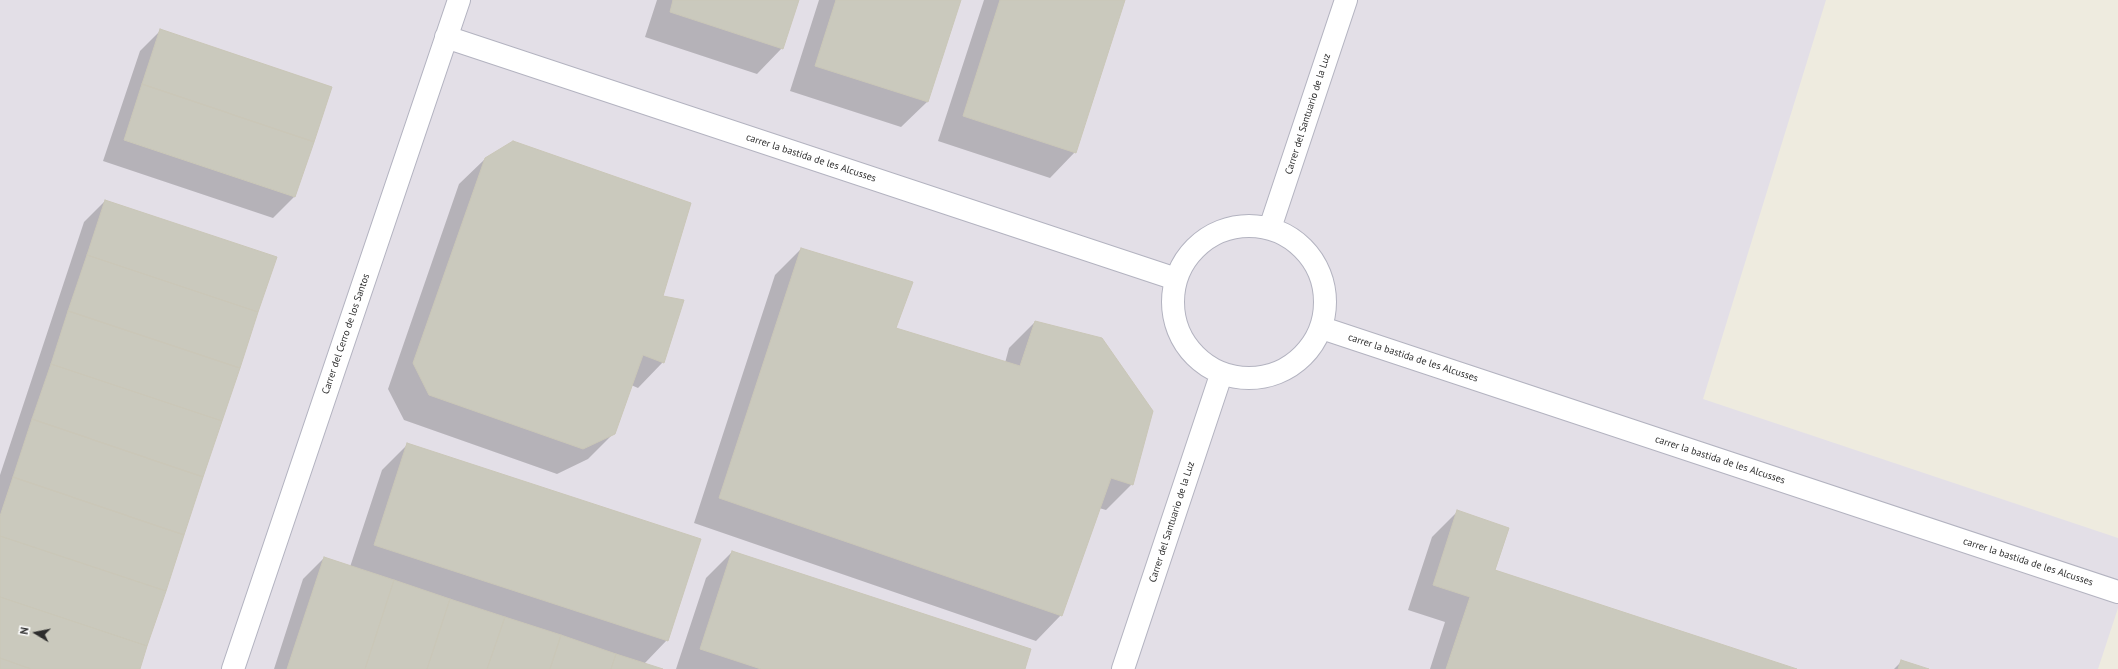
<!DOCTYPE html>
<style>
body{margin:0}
#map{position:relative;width:2118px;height:669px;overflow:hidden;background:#eeebdf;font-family:"PT Sans",sans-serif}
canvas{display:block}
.north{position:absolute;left:16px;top:613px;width:40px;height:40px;-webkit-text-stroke:3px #fff;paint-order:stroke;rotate:280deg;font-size:11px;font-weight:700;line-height:16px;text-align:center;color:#2d2d2d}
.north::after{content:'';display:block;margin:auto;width:14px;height:18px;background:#2d2d2d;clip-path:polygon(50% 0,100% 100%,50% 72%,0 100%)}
</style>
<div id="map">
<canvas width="2118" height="669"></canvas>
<div class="north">N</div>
</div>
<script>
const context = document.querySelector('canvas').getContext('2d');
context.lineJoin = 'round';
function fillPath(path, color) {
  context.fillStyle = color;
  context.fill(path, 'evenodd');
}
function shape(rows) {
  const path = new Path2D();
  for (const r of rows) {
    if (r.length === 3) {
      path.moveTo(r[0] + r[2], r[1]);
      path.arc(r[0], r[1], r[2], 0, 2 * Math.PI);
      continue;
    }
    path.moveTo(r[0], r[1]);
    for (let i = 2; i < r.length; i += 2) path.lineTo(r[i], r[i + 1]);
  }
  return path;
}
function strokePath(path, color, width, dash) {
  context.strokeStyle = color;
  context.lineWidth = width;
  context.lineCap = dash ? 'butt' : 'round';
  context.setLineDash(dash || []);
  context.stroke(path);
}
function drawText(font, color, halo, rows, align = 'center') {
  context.font = font + ' "PT Sans",sans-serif';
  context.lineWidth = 3.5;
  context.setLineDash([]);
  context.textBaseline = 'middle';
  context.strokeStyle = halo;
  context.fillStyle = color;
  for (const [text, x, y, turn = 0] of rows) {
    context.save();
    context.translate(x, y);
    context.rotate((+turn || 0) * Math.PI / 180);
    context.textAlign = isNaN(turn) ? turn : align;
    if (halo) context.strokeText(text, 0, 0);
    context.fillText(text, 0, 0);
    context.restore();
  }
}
const industrial = shape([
 [0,0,1826,0,1703,399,2118,538,2118,608,2098,669,0,669]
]);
const shadow = shape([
 [657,0,798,0,782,48,757,74,645,37],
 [819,0,960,0,927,102,901,127,790,91],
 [984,0,1124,0,1075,152,1050,178,938,141],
 [161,30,331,87,294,197,273,218,103,161,140,51],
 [485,159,662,297,663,362,638,388,631,385,614,433,588,459,557,474,404,420,388,389,459,184],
 [105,201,139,669,0,669,0,475,84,222],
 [801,249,894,329,1005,363,1009,348,1035,322,1132,484,1106,510,1099,508,1061,615,1036,641,694,523,775,275],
 [408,444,667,640,644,664,660,669,274,669,303,579,324,558,350,567,382,470],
 [1458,511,1494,570,1793,669,1430,669,1445,622,1408,610,1432,537],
 [732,552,1024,669,676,669,706,578],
 [1902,661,1926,669,1894,669]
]);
const building = shape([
 [673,0,799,0,783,49,670,12,673,0],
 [836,0,961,0,928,102,815,66,836,0],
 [1000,0,1125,0,1076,153,963,116,1000,0],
 [160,29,332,87,314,142,142,84,160,29],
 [142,84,314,142,295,197,124,140,142,84],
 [513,141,691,203,663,296,684,300,664,363,643,355,615,434,583,449,429,395,413,363,485,158,513,141],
 [105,200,277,257,258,312,87,255,105,200],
 [801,248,913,282,896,328,1020,366,1035,321,1102,338,1153,411,1133,485,1111,478,1062,616,719,498,801,248],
 [87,255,258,312,240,368,68,311,87,255],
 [68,311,240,368,222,421,51,364,68,311],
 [51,364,222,421,203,477,32,419,51,364],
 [32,419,203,477,184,535,13,477,32,419],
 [407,443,701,539,668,641,374,545,407,443],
 [13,477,184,535,166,591,0,536,0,516,13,477],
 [1457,510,1509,528,1495,570,1797,669,1446,669,1470,597,1433,585,1457,510],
 [0,536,166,591,147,646,0,597,0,536],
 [732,551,1031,649,1025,669,761,669,700,649,732,551],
 [324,557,394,580,365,669,287,669,324,557],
 [394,580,450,599,427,669,365,669,394,580],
 [0,597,147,646,140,669,31,669,0,658,0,597],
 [450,599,505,617,487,669,427,669,450,599],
 [505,617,561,635,550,669,487,669,505,617],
 [561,635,616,654,611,669,550,669,561,635],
 [616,654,663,669,611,669,616,654],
 [0,658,31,669,0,669,0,658],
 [1901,660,1929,669,1898,669,1901,660]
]);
const street = shape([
 [446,37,1176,279],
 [1249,302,76],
 [1270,228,1346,0],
 [1322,328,2118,592],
 [233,669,459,0],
 [1123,669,1221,375]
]);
const streetNames = [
 ["Carrer del Santuario de la Luz",1308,114,-72],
 ["carrer la bastida de les Alcusses",811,158,18],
 ["Carrer del Cerro de los Santos",346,334,-71],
 ["carrer la bastida de les Alcusses",1413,358,18],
 ["carrer la bastida de les Alcusses",1720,460,18],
 ["Carrer del Santuario de la Luz",1172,522,-72],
 ["carrer la bastida de les Alcusses",2028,562,18]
];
fillPath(industrial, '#e3dfe7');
fillPath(shadow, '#0003');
fillPath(building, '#cac9bd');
strokePath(building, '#cac7b8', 1);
strokePath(street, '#b3b3c0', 24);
strokePath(street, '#fff', 22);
drawText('10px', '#2d2d2d', '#fff', streetNames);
</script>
